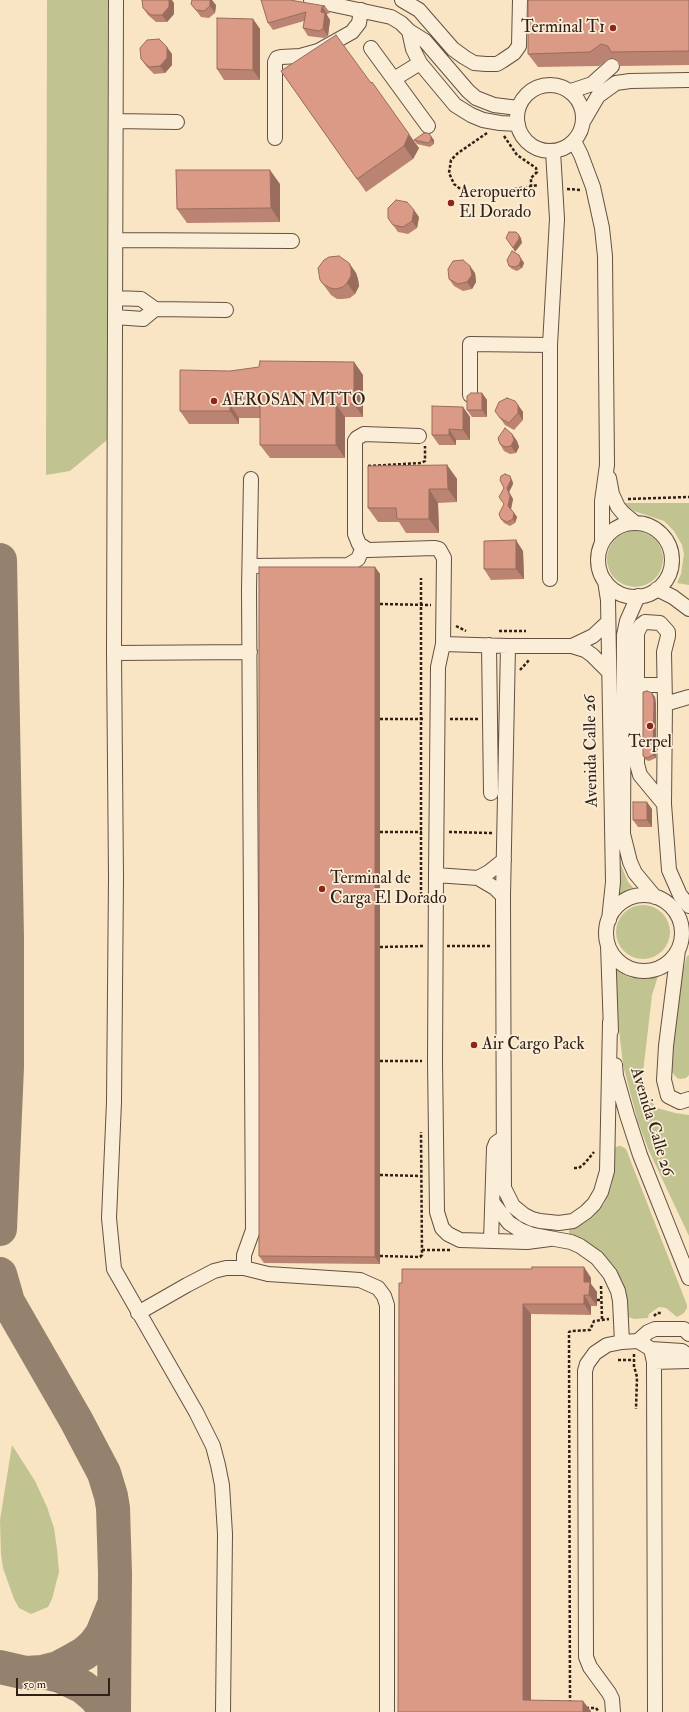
<!DOCTYPE html>
<style>
body{margin:0}
#map{position:relative;width:689px;height:1712px;overflow:hidden;background:#f9e5c3;font-family:"IM FELL Double Pica",serif}
canvas{display:block}
.scale{position:absolute;left:16px;top:1678px;width:94px;height:18px;box-sizing:border-box;border:2px solid #312018;border-top:0;padding-left:5px;font-size:12px;line-height:14px;white-space:nowrap;color:#312018;-webkit-text-stroke:3px #fbeed8;paint-order:stroke}
</style>
<div id="map">
<canvas width="689" height="1712"></canvas>
<div class="scale">50 m</div>
</div>
<script>
const context = document.querySelector('canvas').getContext('2d');
context.lineJoin = 'round';
function fillPath(path, color) {
  context.fillStyle = color;
  context.fill(path, 'evenodd');
}
function shape(rows) {
  const path = new Path2D();
  for (const r of rows) {
    if (r.length === 3) {
      path.moveTo(r[0] + r[2], r[1]);
      path.arc(r[0], r[1], r[2], 0, 2 * Math.PI);
      continue;
    }
    path.moveTo(r[0], r[1]);
    for (let i = 2; i < r.length; i += 2) path.lineTo(r[i], r[i + 1]);
  }
  return path;
}
function strokePath(path, color, width, dash) {
  context.strokeStyle = color;
  context.lineWidth = width;
  context.lineCap = dash ? 'butt' : 'round';
  context.setLineDash(dash || []);
  context.stroke(path);
}
function drawText(font, color, halo, rows, align = 'center') {
  context.font = font + ' "IM FELL Double Pica",serif';
  context.lineWidth = 3.5;
  context.setLineDash([]);
  context.textBaseline = 'middle';
  context.strokeStyle = halo;
  context.fillStyle = color;
  for (const [text, x, y, turn = 0] of rows) {
    context.save();
    context.translate(x, y);
    context.rotate((+turn || 0) * Math.PI / 180);
    context.textAlign = isNaN(turn) ? turn : align;
    if (halo) context.strokeText(text, 0, 0);
    context.fillText(text, 0, 0);
    context.restore();
  }
}
const green = shape([
 [47,0,108,0,107,440,70,471,46,475],
 [623,503,689,503,689,585,677,583,681,574,684,554,682,545,674,531,664,521,634,511],
 [635,559,28],
 [618,858,628,882,635,890,618,897],
 [643,932,27],
 [689,955,689,1075,686,1078,680,1079,677,1078,672,1072,673,1048,677,993,687,956],
 [614,968,624,975,632,978,644,979,658,976,652,995,642,1081,645,1094,657,1108,675,1113,689,1115,689,1236,649,1151,638,1122,623,1065,617,1012],
 [618,1146,621,1146,626,1149,687,1305,687,1308,684,1313,677,1317,666,1308,659,1307,649,1314,648,1318,634,1319,628,1317,615,1270,607,1259,590,1244,569,1234,569,1228,584,1223,593,1217,604,1204,611,1187,613,1178,614,1149],
 [12,1445,35,1481,47,1507,54,1528,57,1549,59,1572,52,1599,48,1607,31,1614,19,1608,14,1599,3,1568,1,1554,0,1520]
]);
const taxiway = shape([
 [0,560,7,937,7,1067,0,1229],
 [0,1274,8,1302,76,1420,104,1473,111,1496,113,1508,115,1573,114,1712],
 [0,1667,26,1673,42,1672,58,1668,71,1661,85,1653,94,1645,102,1634,113,1607],
 [42,1672,60,1676,83,1687,95,1697,107,1712]
]);
const path = shape([
 [487,133,458,153,451,160,449,173,454,184,468,195,476,196,538,185],
 [504,136,517,155,536,168,537,172,531,178,531,187],
 [567,189,581,190],
 [368,466,421,463,425,461,425,446],
 [628,499,689,497],
 [380,604,431,605],
 [456,626,466,631],
 [499,631,526,631],
 [520,670,530,659],
 [380,719,423,719],
 [450,719,479,719],
 [380,832,422,832],
 [449,832,492,833],
 [421,895,421,578],
 [447,946,492,946],
 [380,947,424,946],
 [380,1061,422,1061],
 [574,1168,579,1168,585,1163,594,1152],
 [380,1175,422,1176],
 [422,1250,451,1250],
 [380,1256,420,1257,422,1255,421,1132],
 [601,1286,602,1319],
 [597,1300,601,1300],
 [654,1316,657,1313,662,1313],
 [634,1354,634,1366,637,1377,636,1409],
 [618,1360,634,1360],
 [570,1703,569,1332,571,1331,590,1330,594,1321,609,1319],
 [586,1708,596,1708,599,1712]
]);
const minor = shape([
 [116,0,114,653,116,878,114,1102,109,1218,114,1269,196,1412,213,1446,218,1465,222,1485,225,1534,223,1712],
 [311,0,391,17,401,23,409,31,425,41,468,91,476,98,494,105,518,108],
 [402,0,419,10,453,49,464,57,474,63,486,64,497,64,502,61,514,53,519,46,520,0],
 [409,31,413,49,420,63,455,105,471,115,483,120,500,123,518,124],
 [371,48,428,126],
 [394,79,420,63],
 [550,118,33],
 [571,91,592,84,612,66],
 [584,120,598,96,616,83,630,81,689,80],
 [116,121,177,122],
 [275,138,275,62,277,58,281,57,300,56,318,51,352,32,359,23,361,10],
 [574,141,581,155,593,187,602,228,605,256,607,465,602,501,602,542],
 [116,240,292,241],
 [115,298,141,299,155,309,226,310],
 [115,317,143,319,155,309],
 [470,395,470,344,550,345],
 [419,436,364,434,357,438,355,441,355,534,359,544,368,550,435,548,439,549,444,558,443,644,438,667,436,875,435,1061,437,1212,442,1228,448,1234,460,1240,527,1242,550,1239],
 [609,478,612,494,618,507,623,513,635,523],
 [635,560,37],
 [251,566,348,565,358,559,363,547],
 [550,579,550,345,557,219,553,151],
 [605,581,608,600,613,882,609,920],
 [657,589,673,597,689,609],
 [638,596,627,621,624,635,623,834,630,862,635,873,655,897],
 [443,644,508,646,572,646,585,650,592,655,609,672],
 [489,645,491,793],
 [508,646,503,896,504,1188,513,1206,524,1215,532,1219,540,1221,559,1223,573,1221,586,1212,594,1204,601,1192,607,1171,610,1022],
 [572,646,593,636,608,622],
 [114,653,250,652],
 [637,685,664,685],
 [689,697,665,704,664,804,669,870,680,895,689,906],
 [664,804,640,775,637,764,637,633,641,625,645,622,660,623,668,632,668,636,664,652,665,704],
 [436,875,478,878,495,888,503,896],
 [478,878,489,872,504,860],
 [644,933,38],
 [608,945,611,1031],
 [678,950,666,1046,664,1080,668,1096,680,1102,689,1099],
 [615,1065,616,1076,627,1115,640,1155,689,1278],
 [493,1203,509,1223,520,1230,533,1235,571,1242,580,1246,597,1258,610,1274,618,1291,620,1301,622,1342],
 [491,1241,494,1148,496,1143,503,1138],
 [244,1268,244,1255,253,1230,249,590,251,479],
 [138,1313,187,1285,214,1271,226,1268,244,1268,268,1274,360,1280,378,1288,384,1296,387,1305,387,1712],
 [638,1341,648,1332,655,1329,684,1329,689,1334],
 [651,1349,654,1362,655,1712],
 [654,1362,689,1361],
 [613,1712,612,1699,609,1693,590,1667,586,1657,585,1371,587,1364,595,1353,607,1345,622,1342,638,1341,651,1349,682,1351,689,1356]
]);
const wall = shape([
 [689,0,689,65,620,66,616,59,611,58,599,66,538,67,528,54],
 [174,3,174,14,167,22,156,22,148,15,143,8],
 [191,4,216,5,215,13,209,18,201,17],
 [325,6,330,13,327,14,327,15,330,20,328,36,324,38,308,36,303,28,304,21,273,30,268,23],
 [253,19,260,29,260,80,224,80,217,69],
 [172,54,172,65,165,73,154,74,146,66,141,59],
 [281,71,419,148,413,159,366,192],
 [414,140,434,140,434,144,430,147,417,144],
 [280,184,280,222,187,223,177,209],
 [419,217,417,228,408,234,398,232,388,218],
 [521,259,524,263,522,268,517,271,512,269,509,266],
 [349,263,356,273,358,279,359,286,355,294,350,298,343,299,337,299,331,295,320,280],
 [475,273,476,282,472,289,463,291,454,286,449,279],
 [354,362,363,375,363,417,345,417,345,458,270,458,260,445,260,418,239,418,239,424,189,424,180,411,230,371],
 [482,393,487,400,487,417,472,417,467,410],
 [518,405,523,412,523,420,514,430,505,425,495,411],
 [463,407,470,417,470,440,456,440,456,445,439,445,432,435],
 [512,434,517,441,519,447,516,453,510,454,504,451,500,444],
 [447,465,457,479,457,502,438,503,439,533,406,533,399,522,378,522,368,508],
 [512,480,513,484,509,492,513,499,511,509,517,517,515,523,510,526,504,523,501,519,504,504,504,488],
 [523,551,524,579,491,580,484,569],
 [375,567,380,574,380,1264,264,1263,259,1256],
 [655,697,656,704,656,758,649,761,646,760,643,756],
 [652,809,652,827,638,827,633,820],
 [584,1267,591,1278,591,1284,597,1292,597,1306,591,1306,591,1315,531,1314,531,1700,591,1711,591,1712,398,1712,402,1283,532,1269]
]);
const shadedWall = shape([
 [169,0,172,0,174,3,174,14,167,22,162,15],
 [210,0,212,0,216,5,215,13,210,6],
 [322,7,327,14,327,15,330,20,328,36,323,29,321,12],
 [253,19,260,29,260,80,253,70],
 [167,47,172,54,172,65,165,73,160,66],
 [409,134,419,148,413,159,404,146],
 [431,136,434,140,434,144,431,140],
 [270,170,280,184,280,222,271,208],
 [414,210,419,217,417,228,412,221],
 [519,235,521,238,522,243,515,252,513,248],
 [519,255,524,263,522,268,519,265],
 [349,263,356,273,358,279,359,286,355,294,347,283],
 [470,266,475,273,476,282,472,289,467,282],
 [354,362,363,375,363,417,354,404],
 [482,393,487,400,487,417,482,410],
 [336,404,345,417,345,458,336,445],
 [230,405,239,418,239,424,230,411],
 [518,405,523,412,523,420,518,413],
 [463,407,470,417,470,440,463,430],
 [449,429,456,440,456,445,449,435],
 [512,434,517,441,519,447,516,453,511,446],
 [447,465,457,479,457,502,448,489],
 [510,476,512,480,513,484,509,492,513,499,511,509,508,506,507,488],
 [429,489,438,503,439,533,429,519],
 [514,513,517,517,515,523,513,519],
 [516,540,523,551,524,579,516,569],
 [375,567,380,574,380,1264,375,1257],
 [652,693,655,697,656,704,656,758,653,755],
 [647,802,652,809,652,827,647,820],
 [584,1267,591,1278,591,1284,597,1292,597,1306,589,1295,584,1282],
 [584,1295,591,1306,591,1315,584,1304],
 [523,1304,531,1314,531,1711,523,1700],
 [583,1701,591,1711,591,1712,583,1712]
]);
const building = shape([
 [142,0,169,0,169,7,162,15,151,15,143,8,142,0],
 [192,0,210,0,210,6,204,11,196,10,191,4,192,0],
 [261,0,290,0,325,6,322,7,321,12,325,13,323,29,319,31,303,28,306,12,268,23,261,0],
 [528,0,689,0,689,51,611,52,608,46,601,44,590,52,528,54,528,0],
 [217,18,253,19,253,70,217,69,217,18],
 [336,35,371,83,372,82,409,134,404,146,357,179,281,71,336,35],
 [159,39,167,47,167,58,160,66,149,67,141,59,140,48,147,40,159,39],
 [424,133,428,133,431,136,431,140,428,143,414,140,424,133],
 [176,170,270,170,271,208,177,209,176,170],
 [396,200,407,202,414,210,412,221,403,227,393,225,388,218,388,208,396,200],
 [509,232,516,232,519,235,519,239,513,248,506,238,509,232],
 [512,251,519,255,521,260,519,265,515,267,509,266,507,260,512,251],
 [339,256,349,263,351,268,351,276,347,283,343,287,336,289,330,288,323,284,320,280,318,268,324,260,329,257,339,256],
 [463,260,470,266,472,275,467,282,458,284,449,279,448,269,453,261,463,260],
 [260,361,354,362,354,404,336,404,336,445,260,445,260,405,230,405,230,411,180,411,180,370,230,371,259,367,260,361],
 [471,393,482,393,482,410,467,410,467,396,471,393],
 [507,398,515,401,518,405,518,413,509,423,500,418,495,411,499,402,507,398],
 [432,406,463,407,463,430,449,429,449,435,432,435,432,406],
 [505,428,512,434,514,440,511,446,505,447,500,444,498,438,505,428],
 [447,465,448,489,429,489,429,519,397,519,396,508,368,508,368,466,447,465],
 [505,474,510,476,511,480,507,488,510,496,508,506,514,513,513,519,507,522,501,519,499,514,504,504,499,497,504,488,500,480,501,476,505,474],
 [516,540,516,569,484,569,484,541,516,540],
 [259,567,375,567,375,1257,259,1256,259,567],
 [647,691,652,693,654,700,653,755,647,758,643,756,643,692,647,691],
 [633,802,647,802,647,820,633,820,633,802],
 [532,1267,584,1267,584,1282,590,1282,589,1295,584,1295,584,1304,523,1304,523,1700,583,1701,583,1712,398,1712,399,1283,402,1283,402,1269,532,1269,532,1267]
]);
const markers = [
 [613,28,4,"#8f2418"],
 [451,203,4,"#8f2418"],
 [214,401,4,"#8f2418"],
 [650,726,4,"#8f2418"],
 [322,889,4,"#8f2418"],
 [474,1045,4,"#8f2418"]
];
const poiNames = [
 ["Terminal T1",605,28,"right"],
 ["Aeropuerto",459,193],
 ["El Dorado",459,213],
 ["AEROSAN MTTO",222,401],
 ["Terpel",650,743,"center"],
 ["Terminal de",330,879],
 ["Carga El Dorado",330,899],
 ["Air Cargo Pack",482,1045]
];
const streetNames = [
 ["Avenida Calle 26",592,751,-91],
 ["Avenida Calle 26",651,1122,73]
];
fillPath(green, '#c1c391');
strokePath(taxiway, '#95826e', 34);
strokePath(minor, '#635143', 16);
strokePath(path, '#312018', 2.5, [3, 2]);
strokePath(minor, '#fbeed8', 14);
fillPath(wall, '#bb8472');
fillPath(shadedWall, '#996c5d');
fillPath(building, '#da9a85');
strokePath(building, '#996c5d', 1);
for (const [x, y, r, color] of markers) {
  const dot = new Path2D();
  dot.arc(x, y, r, 0, 2 * Math.PI);
  context.fillStyle = color;
  context.fill(dot);
  strokePath(dot, '#fbeed8', 1.5);
}
drawText('17px', '#312018', '#fbeed8', poiNames, 'left');
drawText('17px', '#312018', '#fbeed8', streetNames);
</script>
